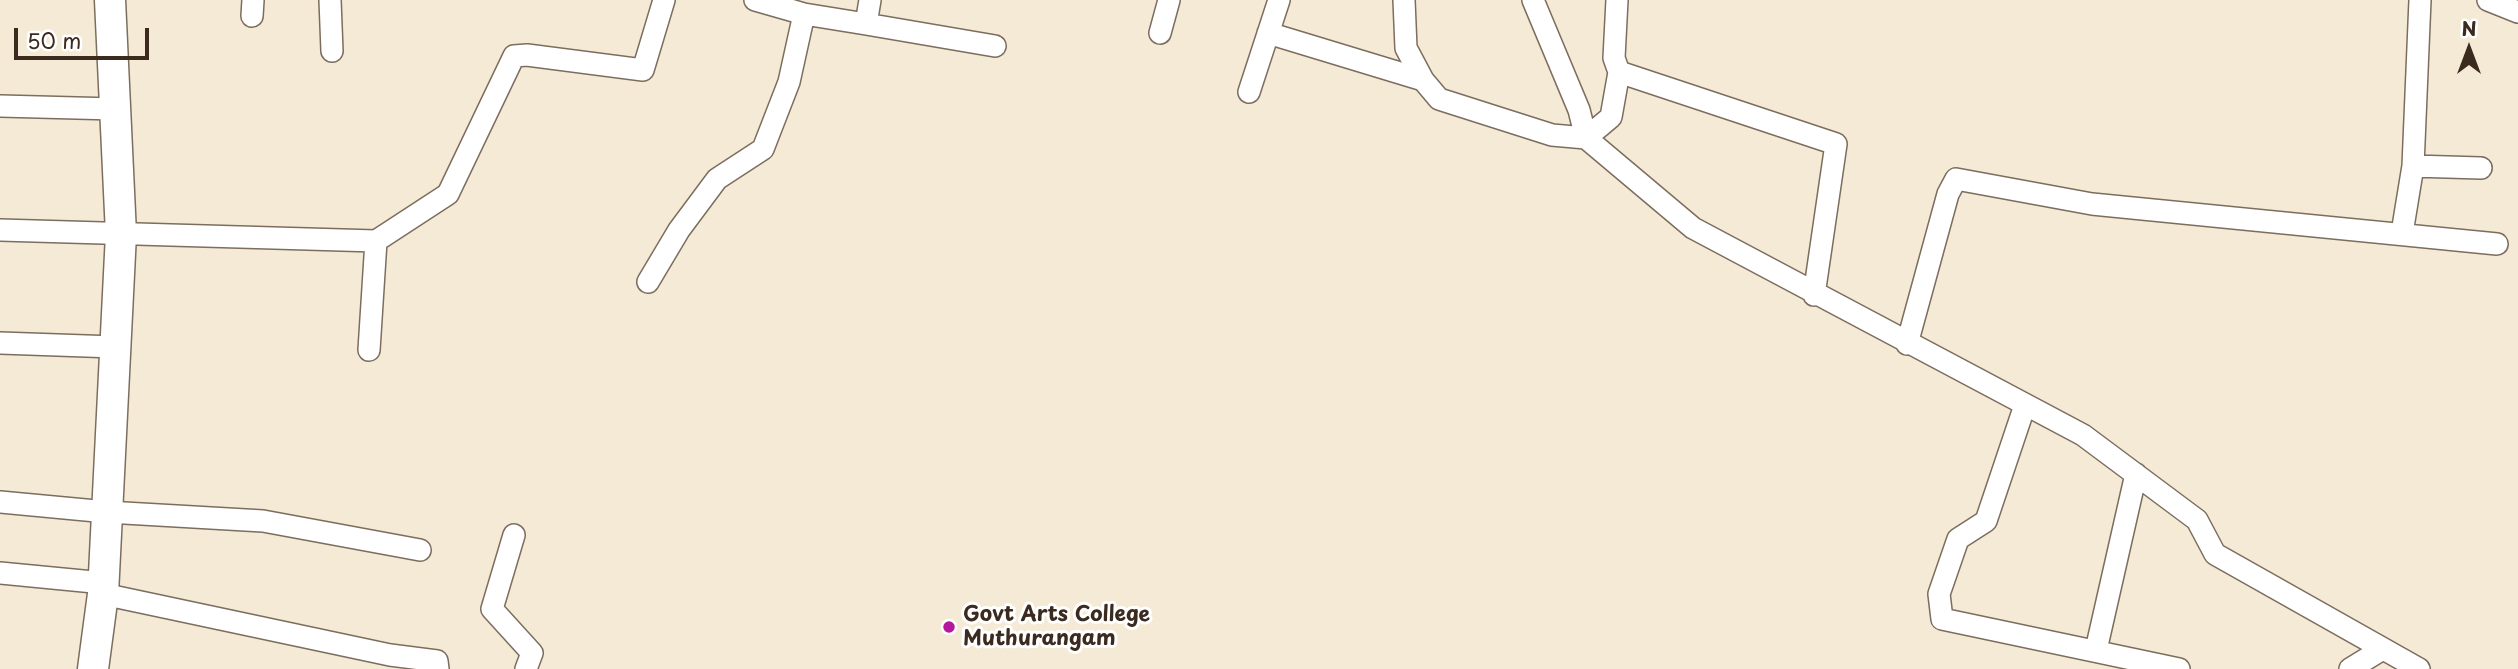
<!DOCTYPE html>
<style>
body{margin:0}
#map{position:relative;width:2518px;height:669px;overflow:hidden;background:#f4ead5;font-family:"Playpen Sans",sans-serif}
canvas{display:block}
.north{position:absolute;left:2434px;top:14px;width:70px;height:70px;-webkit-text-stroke:5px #fff;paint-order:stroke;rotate:0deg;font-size:19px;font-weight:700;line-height:28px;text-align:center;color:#3b2a1e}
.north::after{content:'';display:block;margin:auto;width:24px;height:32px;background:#3b2a1e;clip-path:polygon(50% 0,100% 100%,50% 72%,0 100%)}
.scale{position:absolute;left:14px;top:28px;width:135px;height:32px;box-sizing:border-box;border:4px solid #3b2a1e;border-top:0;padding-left:9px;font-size:21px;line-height:24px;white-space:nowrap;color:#3b2a1e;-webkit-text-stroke:5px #fff;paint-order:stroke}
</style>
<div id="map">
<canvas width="2518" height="669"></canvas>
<div class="north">N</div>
<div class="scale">50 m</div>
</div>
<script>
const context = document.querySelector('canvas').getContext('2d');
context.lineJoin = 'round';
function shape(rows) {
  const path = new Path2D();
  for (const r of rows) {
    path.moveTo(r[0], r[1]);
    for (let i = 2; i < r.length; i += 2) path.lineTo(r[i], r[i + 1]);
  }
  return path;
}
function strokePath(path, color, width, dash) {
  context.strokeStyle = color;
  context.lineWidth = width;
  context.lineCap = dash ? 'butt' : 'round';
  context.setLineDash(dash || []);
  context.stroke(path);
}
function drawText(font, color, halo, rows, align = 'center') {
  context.font = font + ' "Playpen Sans",sans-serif';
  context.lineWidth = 6;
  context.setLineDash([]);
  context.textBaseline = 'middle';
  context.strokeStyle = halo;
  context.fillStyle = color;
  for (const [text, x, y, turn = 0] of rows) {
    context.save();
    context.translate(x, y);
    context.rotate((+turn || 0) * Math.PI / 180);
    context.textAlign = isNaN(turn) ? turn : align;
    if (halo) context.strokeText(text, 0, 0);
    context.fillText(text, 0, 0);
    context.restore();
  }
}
const minor = shape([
 [330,0,332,51],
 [755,0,804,14,866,24,870,0],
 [1404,0,1406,48,1423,80,1439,99,1552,135,1586,138,1693,228,2083,435,2197,520,2215,554,2419,669],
 [1533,0,1579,110,1586,138,1611,117,1619,72,1614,58,1617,0],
 [2488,0,2518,12],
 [252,16,253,0],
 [866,24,995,46],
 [1160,33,1169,0],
 [1268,33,1423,80],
 [1619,72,1836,144,1814,295],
 [1249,92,1279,0],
 [0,106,115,109],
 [2413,166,2481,168],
 [0,230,376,241,448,194,514,56,527,55,643,70,664,0],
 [2402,233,2413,166,2420,0],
 [648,282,679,230,717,179,763,149,789,82,804,14],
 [0,343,115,347],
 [1907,344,1948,194,1956,179,2092,204,2497,244],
 [369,350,376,241],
 [2025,405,1986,521,1958,539,1939,594,1942,619,2179,669],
 [0,502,107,512,263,521,420,550],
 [514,535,492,609,532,653,526,669],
 [0,573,104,583],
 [103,594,390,655,437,661,438,669],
 [2096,650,2136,474],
 [2350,669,2381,650]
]);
const highway = shape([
 [93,669,103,594,121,234,110,0]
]);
const markers = [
 [949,627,7,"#b5179e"]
];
const poiNames = [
 ["Govt Arts College",963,615],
 ["Muthurangam",963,639]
];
strokePath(minor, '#7c6d5e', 24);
strokePath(highway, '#7c6d5e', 33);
strokePath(minor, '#fff', 21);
strokePath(highway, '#fff', 30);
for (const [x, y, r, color] of markers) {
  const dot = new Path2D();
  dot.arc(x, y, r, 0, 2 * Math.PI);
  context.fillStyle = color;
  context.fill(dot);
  strokePath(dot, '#fff', 2.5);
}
drawText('bold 21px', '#3b2a1e', '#fff', poiNames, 'left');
</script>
